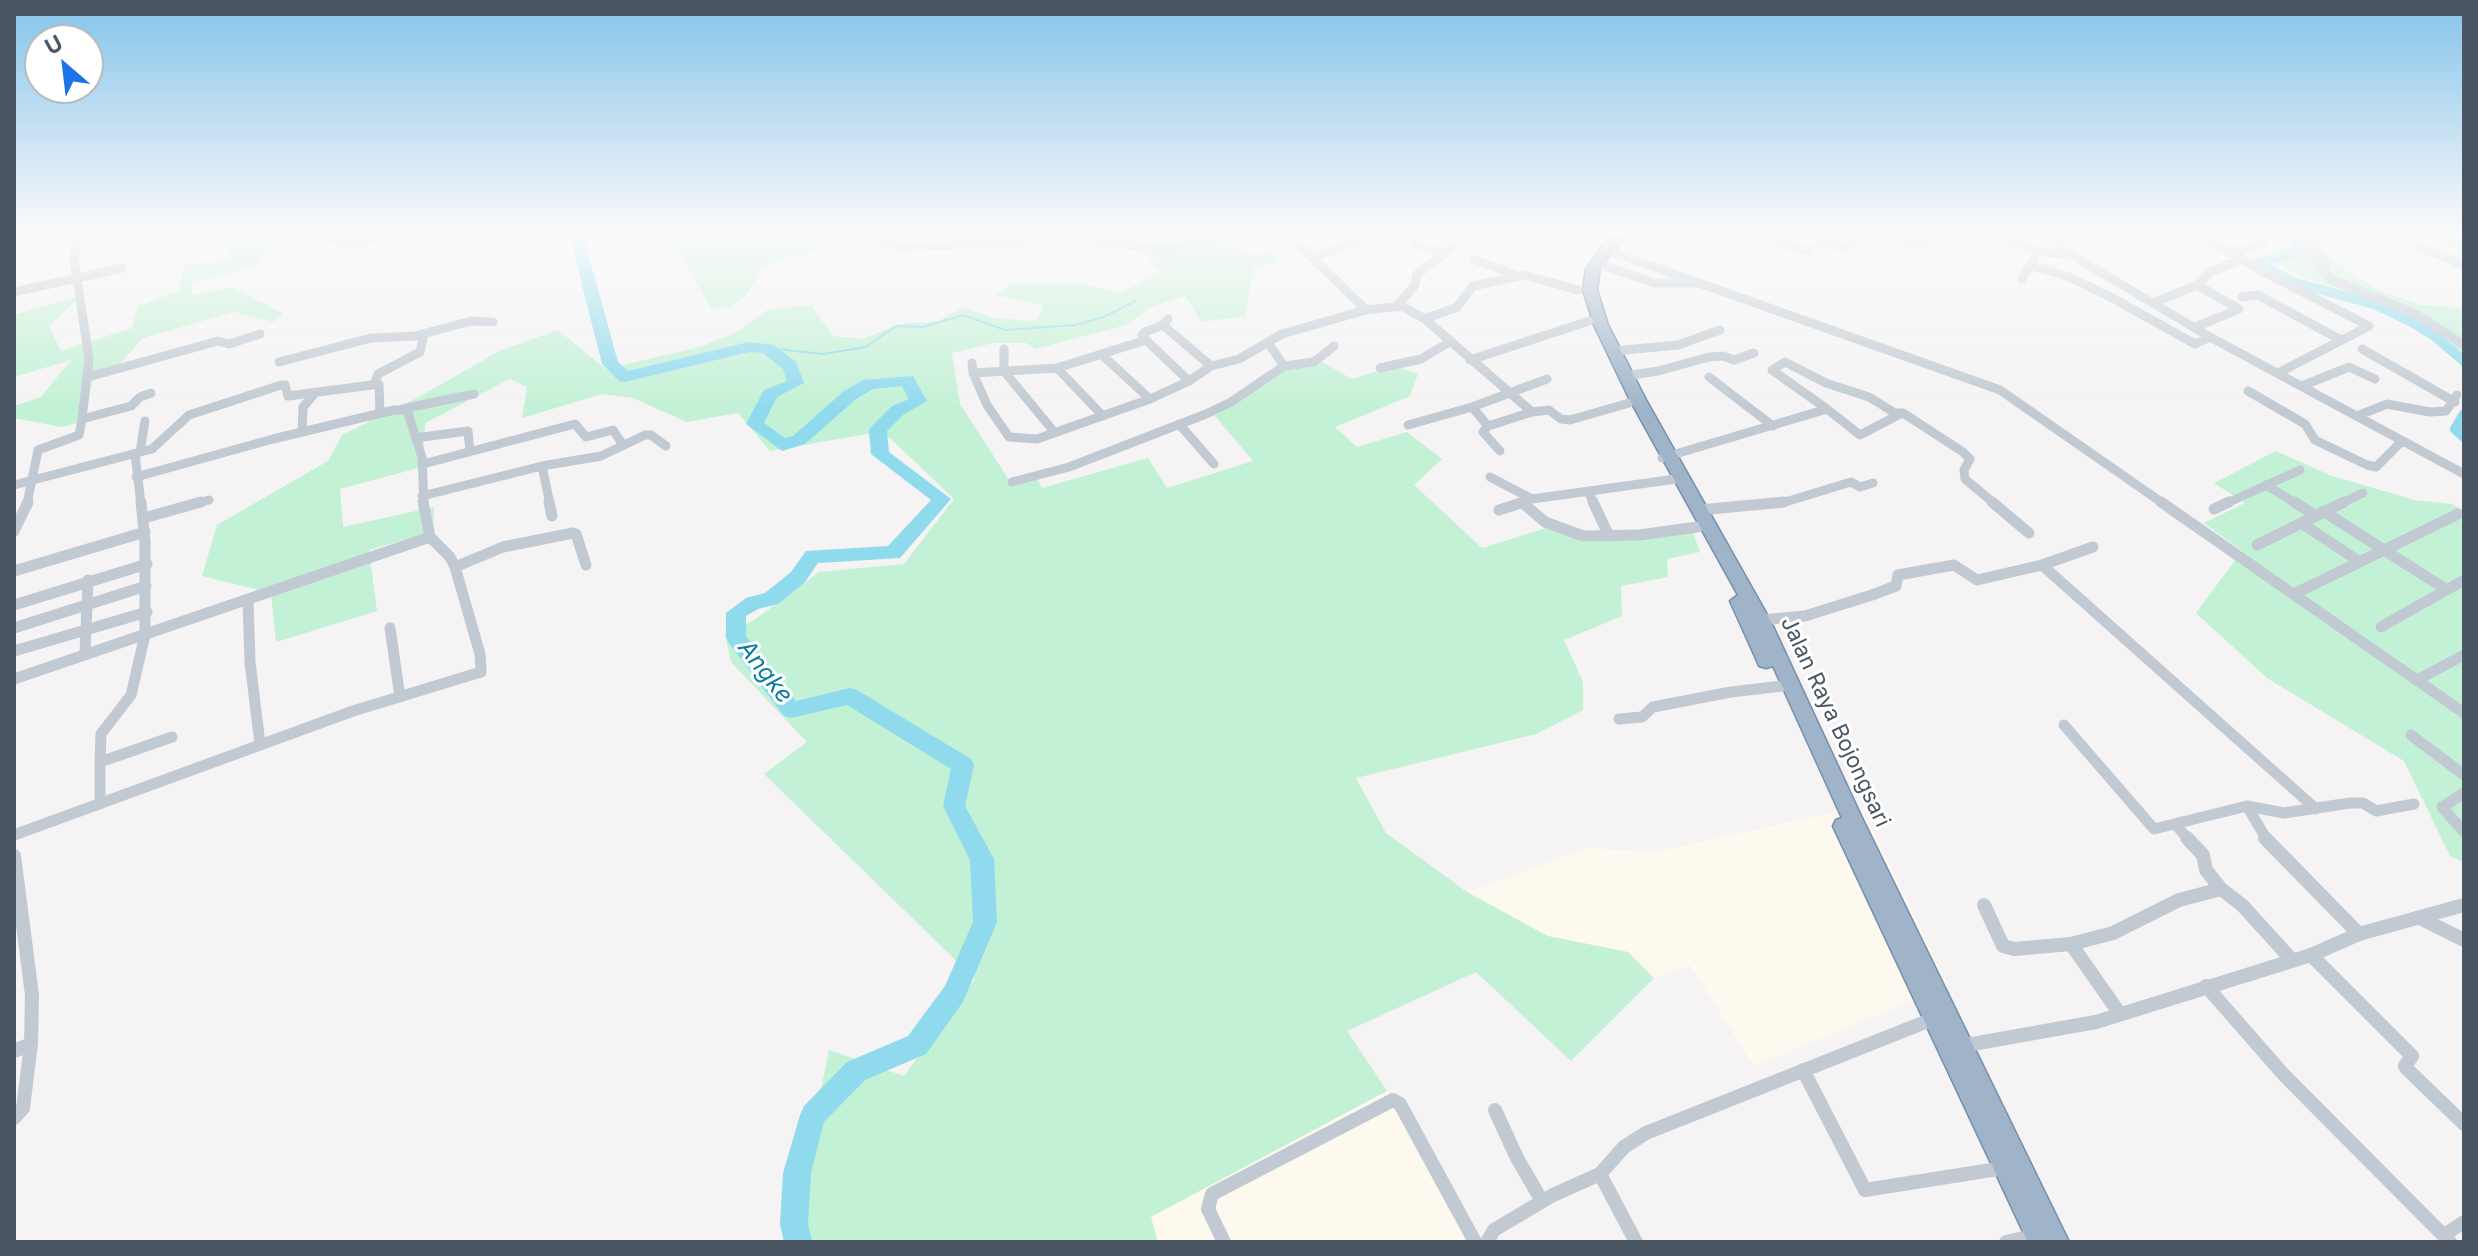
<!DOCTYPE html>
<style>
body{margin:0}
#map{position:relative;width:2478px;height:1256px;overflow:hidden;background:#f5f3f3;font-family:Inter,sans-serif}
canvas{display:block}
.frame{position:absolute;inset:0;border:16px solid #4a5661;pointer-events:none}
.north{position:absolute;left:24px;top:24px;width:80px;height:80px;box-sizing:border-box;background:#fff;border:2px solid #b7bbc0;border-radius:50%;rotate:332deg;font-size:22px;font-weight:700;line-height:32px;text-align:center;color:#4a5661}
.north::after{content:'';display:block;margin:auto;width:28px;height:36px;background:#1a73e8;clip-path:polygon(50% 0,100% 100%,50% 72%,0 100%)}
</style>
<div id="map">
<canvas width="2478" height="1256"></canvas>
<div class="frame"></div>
<div class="north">U</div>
</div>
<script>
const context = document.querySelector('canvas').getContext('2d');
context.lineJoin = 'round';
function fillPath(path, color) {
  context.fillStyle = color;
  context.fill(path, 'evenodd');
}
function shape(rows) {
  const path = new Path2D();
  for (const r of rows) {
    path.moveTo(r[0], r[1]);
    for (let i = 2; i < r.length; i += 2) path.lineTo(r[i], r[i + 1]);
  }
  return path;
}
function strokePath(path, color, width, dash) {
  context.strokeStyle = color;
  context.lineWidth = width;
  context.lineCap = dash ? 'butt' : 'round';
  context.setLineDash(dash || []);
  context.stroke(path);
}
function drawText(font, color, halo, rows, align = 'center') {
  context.font = font + ' Inter,sans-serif';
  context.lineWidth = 6;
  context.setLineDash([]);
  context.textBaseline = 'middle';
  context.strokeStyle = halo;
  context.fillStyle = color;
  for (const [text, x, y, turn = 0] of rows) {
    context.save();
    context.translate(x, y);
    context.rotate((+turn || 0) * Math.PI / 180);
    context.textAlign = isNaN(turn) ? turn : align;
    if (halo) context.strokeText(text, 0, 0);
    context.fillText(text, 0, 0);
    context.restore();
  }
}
const commercial = shape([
 [1861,806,1948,986,1754,1066,1690,965,1654,978,1628,952,1548,936,1467,892,1588,848,1656,852],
 [1387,1091,1473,1242,1158,1242,1150,1217]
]);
const green = shape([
 [198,234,262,234,273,239,258,265,191,284,192,295,232,287,283,313,273,322,234,312,143,338,119,365,94,371,84,421,62,427,14,418,14,406,41,397,71,360,14,377,14,315,82,295,49,326,61,351,132,328,138,306,178,291,186,264,226,260,233,240,203,241],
 [694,234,864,234,863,241,792,256,762,268,746,296,729,307,711,308,673,244],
 [1124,234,1220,234,1220,237,1237,248,1251,253,1271,249,1281,262,1254,268,1245,316,1201,322,1185,296,1151,307,1126,325,1036,349,1027,343,994,343,952,353,960,404,1011,483,1035,474,1042,488,1148,458,1167,488,1253,461,1214,415,1284,368,1319,360,1352,379,1394,366,1418,374,1410,396,1335,427,1357,447,1407,432,1442,459,1414,485,1482,548,1562,523,1597,535,1690,524,1700,552,1667,559,1668,577,1621,586,1622,616,1564,640,1583,682,1583,710,1536,734,1356,778,1386,833,1467,892,1548,936,1628,952,1654,978,1571,1061,1476,972,1347,1031,1387,1091,1151,1217,1158,1242,802,1242,792,1234,829,1050,904,1076,975,979,764,774,807,742,731,662,725,634,753,621,819,572,904,564,954,499,890,438,867,434,770,451,738,413,687,422,633,398,602,394,522,418,527,387,510,379,425,423,422,467,340,489,343,527,434,507,433,531,369,550,377,611,276,642,271,593,202,576,217,525,328,461,342,435,419,397,501,350,558,330,606,369,699,347,737,332,767,310,811,305,833,336,863,339,899,324,938,321,964,307,993,318,1037,321,1044,306,996,295,1012,283,1079,283,1120,293,1162,272],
 [2291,234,2301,234,2350,273,2381,291,2421,305,2464,308,2464,370,2445,341,2420,323,2344,290,2302,277,2282,266,2273,254,2304,247],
 [2276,451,2332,476,2415,500,2452,504,2464,511,2464,862,2450,856,2404,761,2267,678,2196,613,2242,551,2204,523,2245,503,2214,483]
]);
const stream = shape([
 [768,348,823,354,866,347,896,326,923,327,963,315,1005,330,1075,325,1104,317,1136,301]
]);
const canal = shape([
 [2288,234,2302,250,2259,263,2293,282,2374,304,2410,321,2433,335,2464,361],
 [2464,414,2455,429,2464,437]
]);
const river = shape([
 [322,234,336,234,337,237,354,240,384,234,411,234,409,237,354,248,325,243,322,234],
 [577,234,591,234,585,242,618,362,628,371,749,342,774,345,796,362,804,383,777,397,764,423,785,438,793,436,844,391,863,380,913,376,927,401,904,414,887,431,889,452,951,499,900,558,818,563,805,582,778,604,758,609,746,616,746,636,796,701,850,688,857,690,971,759,974,765,965,806,994,859,997,922,963,1002,926,1054,865,1080,824,1122,811,1173,808,1224,812,1242,784,1242,780,1224,783,1173,800,1115,804,1106,847,1062,908,1036,945,986,973,922,970,860,943,806,951,769,847,705,791,718,784,716,729,643,726,638,726,613,746,598,765,593,791,572,806,551,888,546,931,500,871,454,869,430,872,426,892,406,909,399,902,386,873,389,856,399,805,444,782,451,746,424,764,390,787,381,783,369,763,353,749,352,625,382,619,381,602,364,571,242,577,234]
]);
const minorFar2 = shape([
 [77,234,74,259,89,359,82,419],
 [1296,234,1291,237,1293,240,1312,257],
 [1749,234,1809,251,1825,241,1843,248,1870,234],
 [1807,234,1825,241],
 [1893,234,1917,245,1936,234],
 [1996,234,2039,252,2068,254],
 [2074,234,2061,241,2058,247,2210,337,2464,474],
 [2200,234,2260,270,2369,326,2278,373],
 [2303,234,2320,268,2332,280,2414,313,2464,345],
 [2312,234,2326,266],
 [2437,234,2464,247],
 [858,235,900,247,1008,243,1067,236,1166,251,1213,241,1220,234],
 [1361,235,1364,238,1312,257,1366,310],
 [1414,244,1445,254],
 [2419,246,2464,265],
 [1606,250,2000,390,2164,504],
 [2230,253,2263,244,2261,239,2266,234],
 [1473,259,1518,276],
 [1596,263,1654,283,1693,283],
 [2030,265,2069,277,2107,295,2195,344,2210,337],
 [2022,279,2034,259],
 [2197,285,2239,309],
 [14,292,122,268],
 [2242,297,2258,295,2341,340],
 [2156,302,2197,285,2212,271,2241,260],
 [1397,306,1415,285,1417,274,1454,246],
 [1425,319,1532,412,1549,410,1561,419,1570,420,1629,403],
 [1163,325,1211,366],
 [2195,327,2239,309],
 [1146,340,1189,381],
 [1269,344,1284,366],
 [1004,349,1004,371,1055,433],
 [2362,349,2455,402],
 [1613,351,1678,345,1720,330],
 [1101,354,1150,399],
 [1470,360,1589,321],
 [279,362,371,338,415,336,471,321,493,322],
 [972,363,973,373,987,405,1009,437,1037,439,1150,399,1189,381,1211,366,1239,359,1282,334,1366,310,1402,306,1425,319,1457,307,1473,286,1524,275,1578,290],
 [1057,368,1103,416],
 [1380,368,1421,359,1451,341],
 [973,373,1057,368,1146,340,1142,335,1145,332,1163,325,1168,319],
 [1625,376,1658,371,1709,357,1723,356,1734,360,1754,353],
 [88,377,218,341,229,344,260,334],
 [1709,377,1773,426],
 [375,383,378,374,420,352,424,334],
 [2302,386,2349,367,2375,379],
 [2248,391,2305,424,2315,440,2367,465,2376,467,2402,441],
 [1472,407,1488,426,1483,432,1500,451],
 [402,409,474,394],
 [1827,409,1860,435,1902,413],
 [2357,416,2387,404,2430,412,2446,411,2457,395],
 [1179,424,1214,464],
 [1408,425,1472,407,1547,379],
 [1488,426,1532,412],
 [302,432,303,407,316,392],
 [415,438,468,431,470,452],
 [140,452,145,421],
 [135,454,141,504],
 [1662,458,1827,409,1772,370,1785,362,1826,383,1869,397,1895,413,1903,413,1963,452,1970,459,1964,470,1965,479,1995,504],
 [423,464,575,424,586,437,613,430,623,445],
 [542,466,550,504],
 [136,477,273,439,394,410,407,410,422,457,424,504],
 [1490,477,1532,499,1683,478],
 [1012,482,1069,467,1206,414,1231,402,1284,366,1314,362,1334,346],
 [14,485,152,449,189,415,281,385,285,385,288,396,379,384,380,413],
 [2266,485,2297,504],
 [1588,491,1594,504],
 [422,496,542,466,601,456,645,435,651,435,666,446],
 [27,504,38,450,79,435,82,419,131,406,140,397,151,393],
 [194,504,209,500],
 [1518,504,1528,501],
 [1768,504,1782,503,1851,482,1860,487,1873,483],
 [2225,504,2300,470],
 [2340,504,2363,493]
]);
const minorFar1 = shape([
 [141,502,145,541,145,635,131,695,101,734,100,762,172,737],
 [549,502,552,516],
 [1593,502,1609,536],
 [1992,502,2029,533],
 [2161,502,2464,713],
 [2294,502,2315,515],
 [1524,504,1545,522,1583,536,1639,535,1698,527],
 [2214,509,2229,502],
 [1499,510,1524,502],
 [1700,510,1784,502],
 [2323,511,2447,590],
 [144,518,201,502],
 [2301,523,2360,562],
 [14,531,28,502],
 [2257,545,2344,502],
 [2042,565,2316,809],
 [455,567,503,547,573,533,576,534,586,565],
 [14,571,145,532],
 [2294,594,2458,514],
 [248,601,250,662,260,744],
 [14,605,147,564],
 [1761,620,1805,616,1872,595,1896,586,1898,575,1954,565,1977,580,2042,565,2093,547],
 [2381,627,2464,580],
 [14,628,146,586],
 [390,628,400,697],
 [14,651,147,612],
 [85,654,88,580],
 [14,679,430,537],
 [2417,680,2464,655],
 [1619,719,1642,717,1653,707,1731,692,1791,685],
 [2064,725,2154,829,2247,806,2284,813,2350,803,2363,803,2376,811,2414,804],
 [2411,735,2464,775],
 [100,762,100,804],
 [2464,793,2442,807,2464,832],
 [2247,806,2267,840],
 [2175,824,2189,840],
 [14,835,353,711,481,672,480,654,455,567,450,557,430,537,423,502]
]);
const minor = shape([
 [2187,838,2203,855,2206,870,2221,889,2242,905,2292,960],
 [2265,838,2359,934],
 [14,856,32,995,31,1044,23,1108,14,1118],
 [1984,905,2003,946,2014,949,2071,944,2113,933,2179,900,2221,889],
 [2422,919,2464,940],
 [2071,944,2120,1014],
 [2311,955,2412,1056,2405,1066,2407,1069,2464,1124],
 [2206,986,2284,1075,2450,1242],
 [1961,1046,2096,1022,2311,955,2359,934,2464,905],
 [14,1051,31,1044],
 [1803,1070,1865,1190,2004,1168],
 [1495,1110,1517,1158,1542,1201],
 [1600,1174,1636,1242],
 [2444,1235,2464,1222],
 [1224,1242,1208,1209,1212,1194,1393,1100,1400,1104,1475,1242],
 [1487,1242,1494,1230,1553,1195,1600,1174,1624,1147,1646,1133,1938,1017],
 [2006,1242,2037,1235]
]);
const trunk = shape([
 [1617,234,1632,234,1611,253,1600,269,1597,290,1608,325,1646,400,1770,620,1861,816,2069,1242,2028,1242,1833,826,1836,820,1842,818,1773,666,1766,668,1759,666,1757,661,1730,601,1738,595,1630,400,1594,325,1583,290,1586,269,1601,247,1617,234]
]);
const streetNames = [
 ["Jalan Raya Bojongsari",1835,722,65]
];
const waterNames = [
 ["Angke",765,672,52]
];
fillPath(commercial, '#fdf9ef');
fillPath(green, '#c3f1d5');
strokePath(stream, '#90daee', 2);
strokePath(canal, '#90daee', 10);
fillPath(river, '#90daee');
strokePath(trunk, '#7690ad', 3);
strokePath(minorFar2, '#c1cad2', 9);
strokePath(minorFar1, '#c1cad2', 11);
strokePath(minor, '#c1cad2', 14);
fillPath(trunk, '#9fb4c9');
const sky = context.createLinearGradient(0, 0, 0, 409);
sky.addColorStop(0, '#85c3ea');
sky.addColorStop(0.57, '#fafafa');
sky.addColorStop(1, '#fafafa00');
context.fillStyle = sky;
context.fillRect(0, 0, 2478, 409);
drawText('22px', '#4a5661', '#fff', streetNames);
drawText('italic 24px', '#0c7c9b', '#fff', waterNames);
</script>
